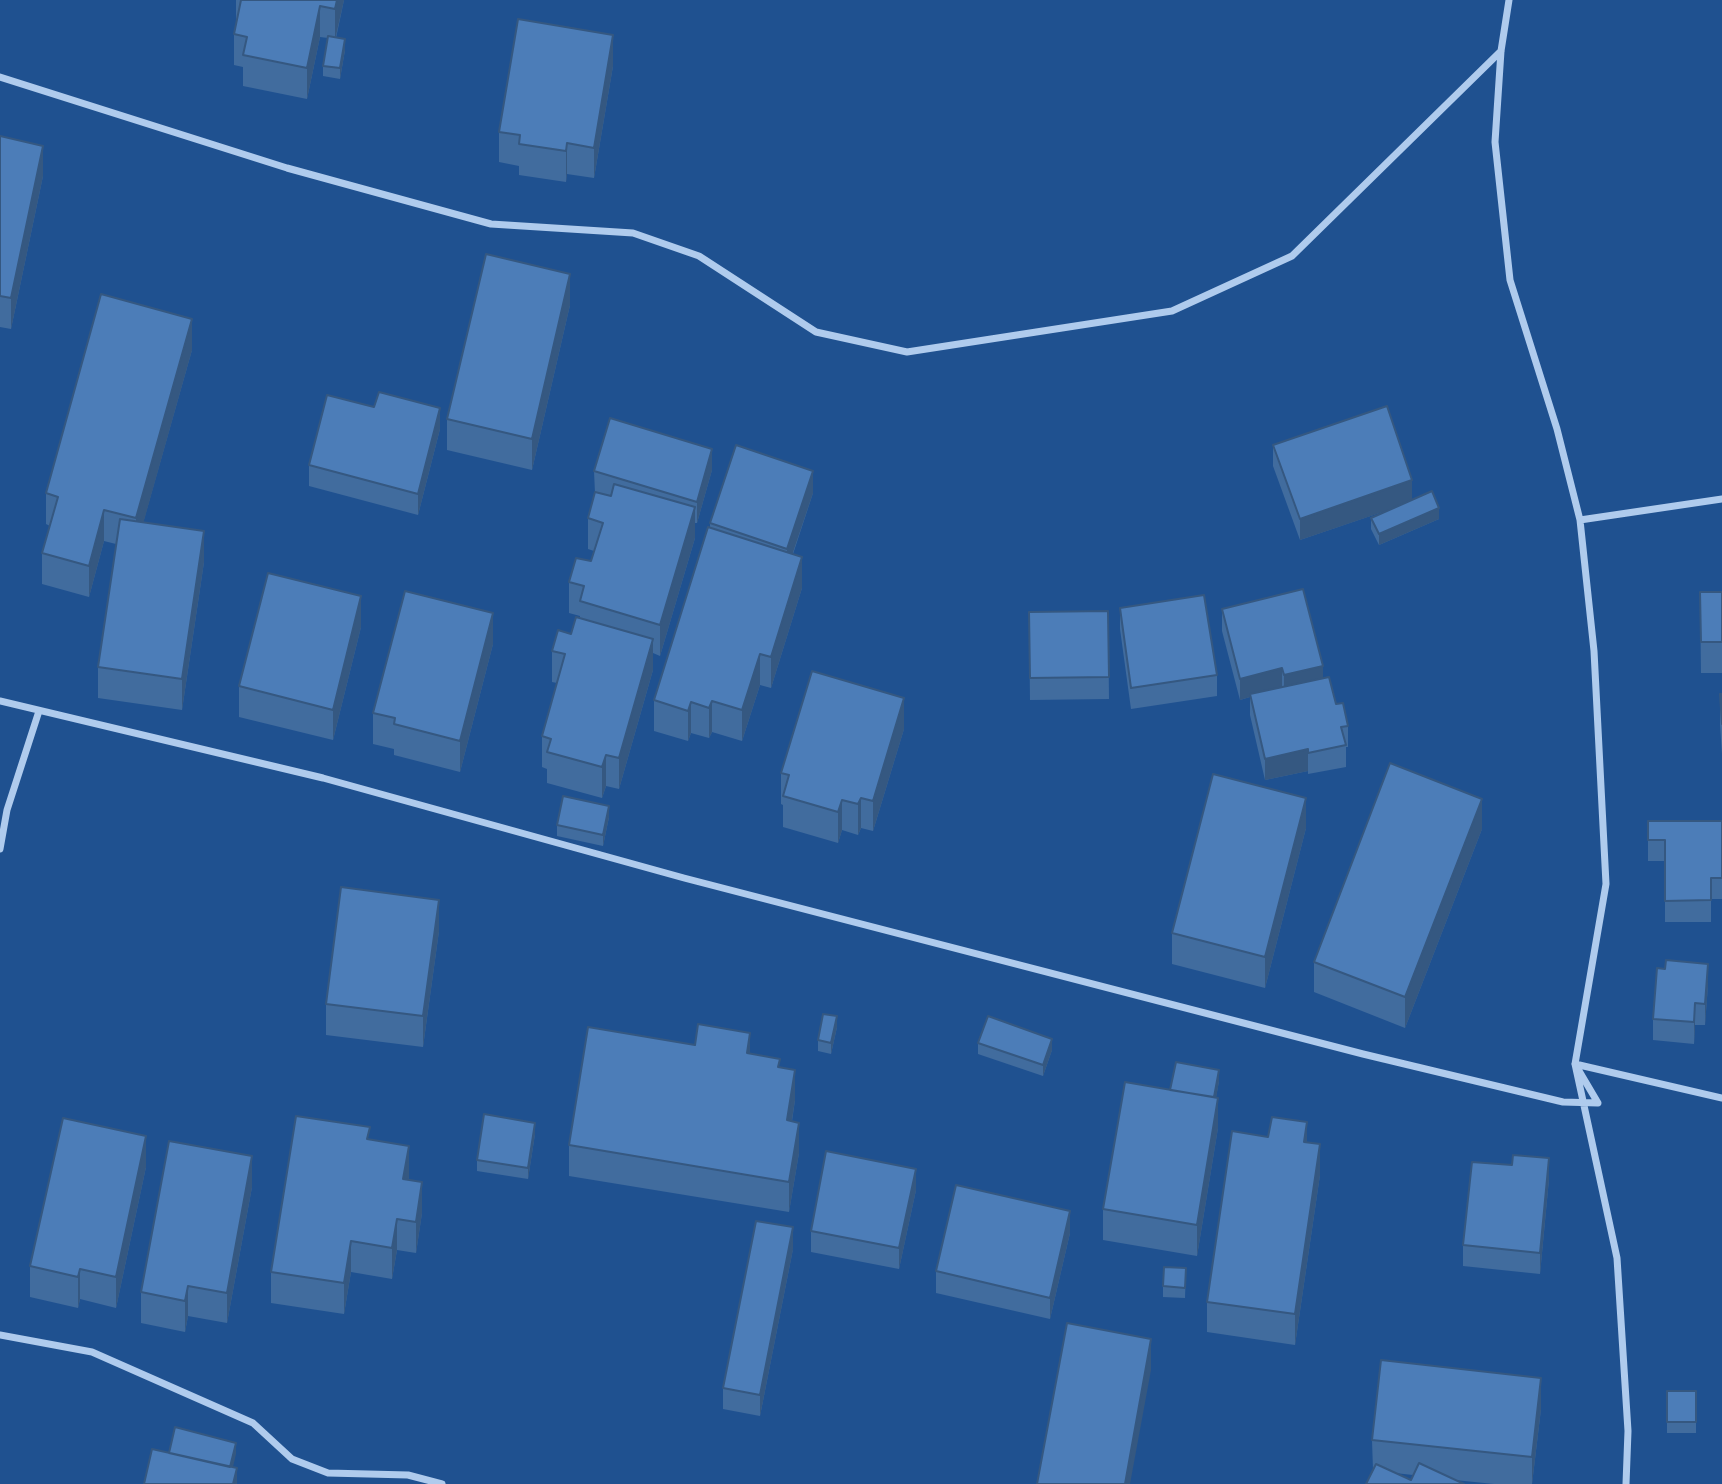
<!DOCTYPE html>
<style>
body{margin:0}
canvas{display:block;background:#1f5190}
</style>
<canvas width="1722" height="1484"></canvas>
<script>
const context = document.querySelector('canvas').getContext('2d');
context.lineJoin = 'round';
function shape(rows) {
  const path = new Path2D();
  for (const r of rows) {
    path.moveTo(r[0], r[1]);
    for (let i = 2; i < r.length; i += 2) path.lineTo(r[i], r[i + 1]);
  }
  return path;
}
function strokePath(path, color, width, dash) {
  context.strokeStyle = color;
  context.lineWidth = width;
  context.lineCap = dash ? 'butt' : 'round';
  context.setLineDash(dash || []);
  context.stroke(path);
}
function fillPath(path, color) {
  context.fillStyle = color;
  context.fill(path, 'evenodd');
}
const street = shape([
 [1509,0,1501,51,1495,142,1510,280,1557,429,1580,520,1594,651,1606,884,1575,1064,1617,1258,1628,1431,1626,1484],
 [0,77,287,168,491,224,633,233,699,256,816,332,907,352,1172,311,1292,256,1501,51],
 [1580,520,1722,499],
 [0,701,323,778,684,878,1363,1054,1563,1102,1598,1103,1575,1064],
 [0,849,7,810,39,711],
 [1575,1064,1722,1098],
 [0,1335,92,1352,253,1423,292,1459,328,1473,408,1475,442,1484]
]);
const wall = shape([
 [236,0,344,0,336,38,345,50,340,79,323,76,323,66,328,38,320,37,307,99,243,86,243,67,234,65,234,34,236,23],
 [613,66,594,178,567,174,566,182,519,175,519,166,499,162,499,132],
 [0,136,43,176,11,329,0,327],
 [570,305,532,470,447,450,447,419],
 [192,350,143,523,204,562,182,710,98,698,98,667,116,544,104,541,89,597,42,584,42,553,50,526,46,524,46,493],
 [440,429,418,515,309,486,309,465],
 [1273,445,1412,500,1439,519,1379,545,1371,529,1371,518,1391,509,1300,540,1273,466],
 [712,470,697,523,695,523,695,538,660,656,653,653,653,670,619,789,606,786,602,798,547,783,547,769,542,767,542,736,557,683,552,682,552,651,571,634,580,618,580,616,569,613,569,582,591,561,594,551,588,549,588,518,595,493,594,471],
 [813,493,793,554,802,588,771,688,760,685,742,741,712,732,709,738,691,733,688,741,654,731,654,700,710,528,710,523],
 [1722,561,1722,673,1701,673,1700,592,1722,592],
 [1120,608,1217,675,1217,696,1131,709,1120,629],
 [1222,609,1323,678,1348,726,1348,747,1346,747,1346,767,1308,774,1308,771,1265,780,1250,715,1250,697,1240,700,1222,631],
 [1108,611,1109,699,1030,700,1029,612],
 [361,627,333,740,239,717,239,686],
 [493,644,460,772,394,755,394,749,373,744,373,713],
 [1720,694,1722,694,1722,754,1720,725],
 [904,729,873,831,861,828,858,835,842,830,838,843,783,827,783,805,781,804,781,773],
 [609,817,603,846,557,836,557,825],
 [1648,821,1722,821,1722,899,1711,899,1711,922,1665,922,1665,861,1648,861],
 [1306,828,1265,988,1172,964,1172,933],
 [1482,829,1405,1028,1314,992,1314,962],
 [439,931,423,1047,326,1035,326,1004],
 [1708,985,1705,1025,1695,1025,1694,1044,1653,1040,1653,1019],
 [837,1027,831,1054,818,1051,818,1040],
 [978,1043,1052,1050,1043,1076,978,1054],
 [750,1054,780,1067,795,1100,792,1121,799,1153,789,1212,569,1176,569,1145],
 [1219,1081,1216,1097,1218,1128,1197,1256,1103,1240,1103,1209,1170,1090],
 [535,1134,528,1179,477,1171,477,1160],
 [370,1140,409,1177,408,1180,422,1213,416,1253,397,1250,392,1279,351,1272,344,1314,271,1303,271,1272],
 [1307,1142,1320,1175,1295,1345,1207,1332,1207,1302],
 [146,1167,116,1308,80,1299,78,1308,30,1297,30,1266],
 [1549,1179,1540,1274,1463,1266,1463,1245],
 [252,1187,227,1323,188,1316,185,1332,141,1323,141,1292],
 [916,1190,899,1269,811,1252,811,1231],
 [1070,1233,1050,1319,936,1293,936,1271],
 [793,1249,760,1416,723,1409,723,1388],
 [1186,1268,1185,1298,1163,1297,1163,1286],
 [1667,1391,1696,1391,1696,1433,1667,1433],
 [1541,1409,1532,1484,1494,1484,1455,1480,1366,1484,1373,1470,1372,1440],
 [1395,1473,1413,1475,1411,1480]
]);
const shadedWall = shape([
 [337,0,344,0,335,40,335,9],
 [320,6,320,37,307,99,307,68],
 [613,35,613,66,594,178,594,148],
 [345,39,345,50,340,79,340,68],
 [567,143,567,174,566,182,566,151],
 [43,146,43,176,11,329,11,298],
 [570,274,570,305,532,470,532,439],
 [192,319,192,350,136,549,136,518],
 [440,408,440,429,418,515,418,494],
 [712,449,712,470,697,523,697,502],
 [813,471,813,493,787,570,787,549],
 [1412,480,1412,502,1300,540,1300,519],
 [695,507,695,538,660,656,660,625],
 [1439,508,1439,519,1379,545,1379,534],
 [104,510,104,541,89,597,89,566],
 [204,531,204,562,182,710,182,679],
 [802,557,802,588,771,688,771,657],
 [361,596,361,627,333,740,333,710],
 [493,613,493,644,460,772,460,741],
 [653,639,653,670,619,789,619,758],
 [760,654,760,685,742,741,742,710],
 [1323,666,1323,687,1284,697,1284,675],
 [1282,668,1282,690,1250,694,1250,697,1240,700,1240,679],
 [904,698,904,729,873,831,873,801],
 [712,701,712,732,709,738,709,708],
 [691,702,691,733,688,741,688,711],
 [1308,749,1308,771,1265,780,1265,759],
 [606,755,606,786,602,798,602,767],
 [861,798,861,828,858,835,858,804],
 [1306,798,1306,828,1265,988,1265,957],
 [1482,799,1482,829,1405,1028,1405,997],
 [842,800,842,830,838,843,838,812],
 [609,806,609,817,603,846,603,835],
 [439,900,439,931,423,1047,423,1016],
 [1708,964,1708,985,1705,1025,1705,1004],
 [1695,1003,1695,1025,1694,1044,1694,1022],
 [837,1016,837,1027,831,1054,831,1043],
 [750,1033,750,1064,747,1053],
 [1052,1039,1052,1050,1043,1076,1043,1065],
 [795,1070,795,1100,787,1151,787,1120],
 [1219,1070,1219,1081,1213,1117,1213,1106],
 [1218,1098,1218,1128,1197,1256,1197,1225],
 [1307,1122,1307,1153,1304,1142],
 [535,1123,535,1134,528,1179,528,1168],
 [799,1123,799,1153,789,1212,789,1182],
 [146,1136,146,1167,116,1308,116,1277],
 [1320,1144,1320,1175,1295,1345,1295,1314],
 [409,1146,409,1177,403,1210,403,1179],
 [252,1156,252,1187,227,1323,227,1293],
 [1549,1158,1549,1179,1540,1274,1540,1253],
 [916,1169,916,1190,899,1269,899,1248],
 [422,1182,422,1213,416,1253,416,1222],
 [1070,1211,1070,1233,1050,1319,1050,1298],
 [397,1219,397,1250,392,1279,392,1248],
 [793,1227,793,1249,760,1416,760,1395],
 [351,1241,351,1272,344,1314,344,1283],
 [80,1269,80,1299,78,1308,78,1277],
 [188,1286,188,1316,185,1332,185,1301],
 [1151,1339,1151,1370,1130,1484,1125,1484],
 [1541,1378,1541,1409,1532,1484,1532,1457],
 [236,1443,236,1454,229,1484,229,1474],
 [237,1468,237,1484,233,1484]
]);
const building = shape([
 [241,0,337,0,335,9,320,6,307,68,243,55,247,37,234,34,241,0],
 [518,19,613,35,594,148,567,143,566,151,519,144,520,135,499,132,518,19],
 [328,36,345,39,340,68,323,66,328,36],
 [0,136,43,146,11,298,0,296,0,136],
 [486,254,570,274,532,439,447,419,486,254],
 [101,294,192,319,136,518,104,510,89,566,42,553,58,497,46,493,101,294],
 [379,392,440,408,418,494,309,465,327,395,374,407,379,392],
 [1387,406,1412,480,1300,519,1273,445,1387,406],
 [610,418,712,449,697,502,594,471,610,418],
 [736,445,813,471,787,549,710,523,736,445],
 [614,484,695,507,660,625,580,601,584,586,569,582,576,558,591,561,603,523,588,518,595,492,611,496,614,484],
 [1432,491,1439,508,1379,534,1371,518,1432,491],
 [120,519,204,531,182,679,98,667,120,519],
 [708,527,802,557,771,657,760,654,742,710,712,701,709,708,691,702,688,711,654,700,708,527],
 [268,573,361,596,333,710,239,686,268,573],
 [1303,589,1323,666,1284,675,1282,668,1240,679,1222,609,1303,589],
 [405,591,493,613,460,741,394,724,395,718,373,713,405,591],
 [1700,592,1722,592,1722,642,1701,642,1700,592],
 [1204,595,1217,675,1131,688,1120,608,1204,595],
 [1108,611,1109,677,1030,678,1029,612,1108,611],
 [576,617,653,639,619,758,606,755,602,767,547,752,551,739,542,736,565,654,552,651,558,630,571,634,576,617],
 [812,671,904,698,873,801,861,798,858,804,842,800,838,812,783,796,789,775,781,773,812,671],
 [1329,677,1336,704,1343,703,1348,726,1341,727,1346,745,1308,753,1308,749,1265,759,1250,694,1329,677],
 [1720,694,1722,694,1722,724,1720,694],
 [1390,763,1482,799,1405,997,1314,962,1390,763],
 [1213,774,1306,798,1265,957,1172,933,1213,774],
 [563,796,609,806,603,835,557,825,563,796],
 [1648,821,1722,821,1722,878,1711,878,1711,900,1665,901,1665,840,1648,840,1648,821],
 [341,887,439,900,423,1016,326,1004,341,887],
 [1666,960,1708,964,1705,1004,1695,1003,1694,1022,1653,1019,1657,968,1665,969,1666,960],
 [823,1014,837,1016,831,1043,818,1040,823,1014],
 [988,1016,1052,1039,1043,1065,978,1043,988,1016],
 [698,1024,750,1033,747,1053,780,1059,778,1067,795,1070,787,1120,799,1123,789,1182,569,1145,588,1027,695,1045,698,1024],
 [1176,1062,1219,1070,1214,1097,1170,1090,1176,1062],
 [1125,1082,1218,1098,1197,1225,1103,1209,1125,1082],
 [484,1114,535,1123,528,1168,477,1160,484,1114],
 [296,1116,370,1127,367,1139,409,1146,403,1179,422,1182,416,1222,397,1219,392,1248,351,1241,344,1283,271,1272,296,1116],
 [1272,1117,1307,1122,1304,1142,1320,1144,1295,1314,1207,1302,1232,1131,1268,1137,1272,1117],
 [63,1118,146,1136,116,1277,80,1269,78,1277,30,1266,63,1118],
 [169,1141,252,1156,227,1293,188,1286,185,1301,141,1292,169,1141],
 [826,1151,916,1169,899,1248,811,1231,826,1151],
 [1513,1155,1549,1158,1540,1253,1463,1245,1472,1162,1512,1165,1513,1155],
 [956,1185,1070,1211,1050,1298,936,1271,956,1185],
 [756,1221,793,1227,760,1395,723,1388,756,1221],
 [1164,1267,1186,1268,1185,1288,1163,1286,1164,1267],
 [1067,1323,1151,1339,1125,1484,1037,1484,1067,1323],
 [1381,1360,1541,1378,1532,1457,1372,1440,1381,1360],
 [1667,1391,1696,1391,1696,1422,1667,1422,1667,1391],
 [175,1427,236,1443,230,1467,169,1453,175,1427],
 [152,1449,237,1468,233,1484,144,1484,152,1449],
 [1419,1463,1464,1484,1366,1484,1376,1464,1411,1480,1419,1463]
]);
strokePath(street, '#afcbed', 7);
fillPath(wall, '#416c9e');
fillPath(shadedWall, '#355881');
fillPath(building, '#4c7db8');
strokePath(building, '#355881', 2);
</script>
